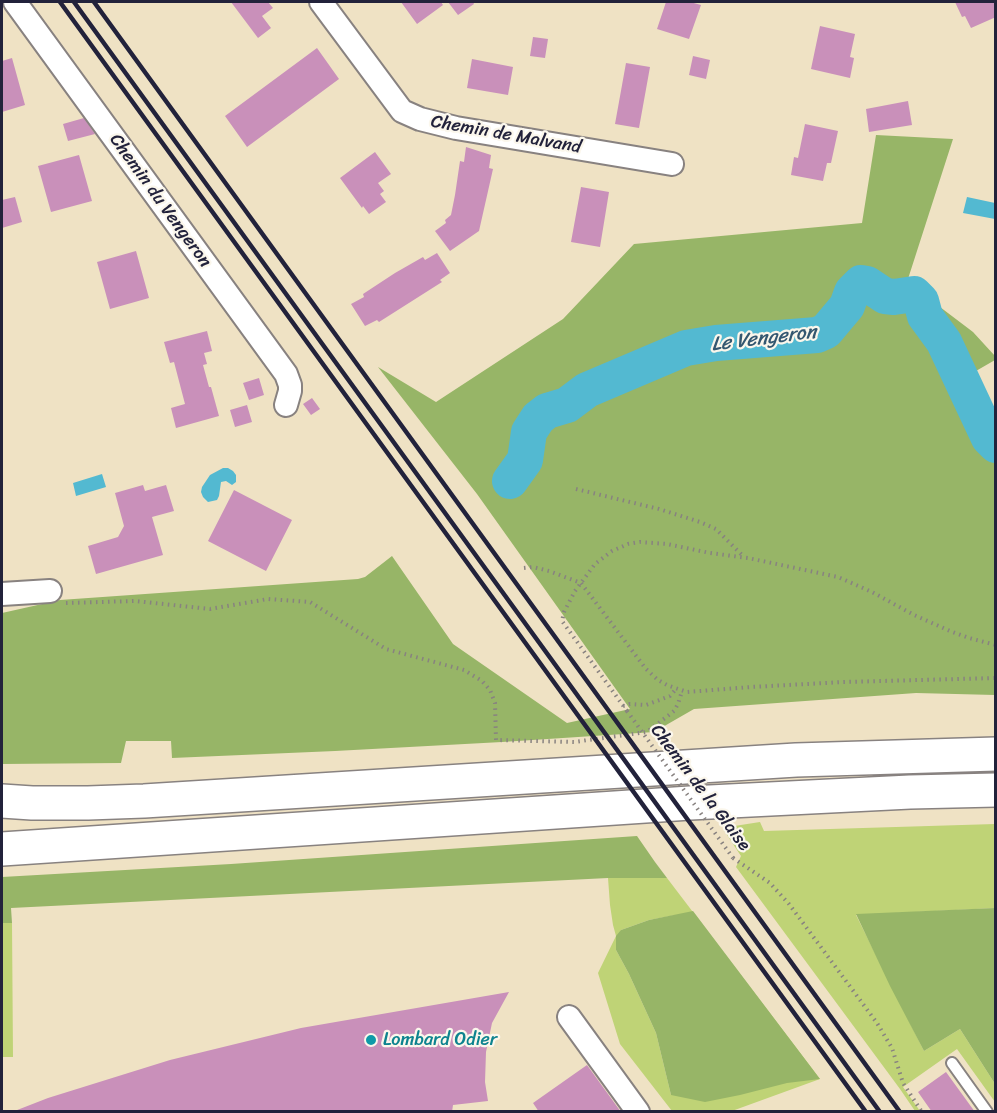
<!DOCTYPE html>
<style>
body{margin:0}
#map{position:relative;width:997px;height:1113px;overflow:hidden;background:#efe2c4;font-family:Sriracha,sans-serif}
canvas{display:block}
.frame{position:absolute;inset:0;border:3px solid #22223b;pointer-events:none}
</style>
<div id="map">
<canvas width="997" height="1113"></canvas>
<div class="frame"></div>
</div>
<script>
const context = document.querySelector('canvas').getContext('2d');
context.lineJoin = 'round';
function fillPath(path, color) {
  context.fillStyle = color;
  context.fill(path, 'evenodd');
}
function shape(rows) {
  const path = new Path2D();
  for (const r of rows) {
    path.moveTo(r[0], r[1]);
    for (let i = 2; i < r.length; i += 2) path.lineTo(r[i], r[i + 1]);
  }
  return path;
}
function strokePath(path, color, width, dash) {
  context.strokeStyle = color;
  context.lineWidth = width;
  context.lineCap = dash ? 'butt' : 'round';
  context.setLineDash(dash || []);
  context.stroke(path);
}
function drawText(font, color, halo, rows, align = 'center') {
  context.font = font + ' Sriracha,sans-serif';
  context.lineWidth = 4.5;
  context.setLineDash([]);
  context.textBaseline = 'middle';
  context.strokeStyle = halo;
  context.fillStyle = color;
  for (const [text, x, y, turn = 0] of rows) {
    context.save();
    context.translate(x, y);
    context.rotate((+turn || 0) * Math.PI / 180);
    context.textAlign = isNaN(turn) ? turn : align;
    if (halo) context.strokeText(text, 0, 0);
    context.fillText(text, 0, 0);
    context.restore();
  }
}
const green = shape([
 [760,822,764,831,995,824,995,908,856,915,924,1051,960,1029,995,1084,995,1102,957,1049,903,1087,920,1111,915,1111,900,1089,736,867,741,856,723,829,728,827],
 [608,878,667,878,820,1079,732,1111,672,1111,620,1044,598,973,616,936,613,925,610,905],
 [676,915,671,1095,656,1033,629,974,616,950,621,930,649,920],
 [2,923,12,923,13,1057,2,1057]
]);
const forest = shape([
 [876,135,953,139,907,282,973,332,995,356,995,360,969,375,989,424,995,430,995,695,916,693,694,709,654,732,502,742,335,751,172,758,171,741,126,741,121,763,2,764,2,613,60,600,358,579,365,577,392,556,453,644,567,723,630,709,477,494,378,367,436,402,563,319,634,244,862,223],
 [637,836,655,862,667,878,608,878,11,908,12,923,2,923,2,877,231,864],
 [995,908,996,908,995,1084,960,1029,924,1051,890,986,856,914],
 [693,911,820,1079,787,1083,740,1095,705,1102,671,1095,656,1033,629,974,616,950,616,936,621,930,649,920]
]);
const water = shape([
 [967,197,995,203,995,219,963,213],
 [223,468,228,468,233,471,236,475,236,482,232,485,226,481,221,482,219,496,217,500,208,502,203,497,201,492,202,487,210,475],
 [102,474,106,487,76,496,73,483]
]);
const river = shape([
 [510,481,525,460,529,432,538,418,547,411,567,405,587,390,686,348,716,343,817,335,826,331,847,306,852,292,861,283,867,284,885,296,894,297,914,294,921,301,925,316,944,342,989,438,996,445]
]);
const building = shape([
 [231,2,268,2,273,8,262,16,271,28,258,38],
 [401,2,441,2,443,5,417,24],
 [448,2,473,2,474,4,458,15],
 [666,2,690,2,701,5,689,39,657,29],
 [955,2,994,2,996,6,996,17,971,28,965,16,962,17],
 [820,26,855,34,850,57,854,58,850,78,811,69],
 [533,37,548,39,545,58,530,56],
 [317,48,339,79,247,147,225,116],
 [693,56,710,60,706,79,689,75],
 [12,58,25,105,2,112,2,61],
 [472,59,513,67,508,95,467,88],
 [626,63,650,67,639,128,615,124],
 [908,101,912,125,869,132,866,109],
 [84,118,95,134,68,141,63,124],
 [805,124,838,131,831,163,827,163,823,181,791,175,794,157,798,158],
 [466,147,491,155,489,168,493,169,479,231,450,251,435,231,446,223,445,220,451,215,455,195,460,161,464,162],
 [375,152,391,174,378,183,384,191,380,194,386,202,369,214,363,206,362,208,340,178],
 [79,155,92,201,51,212,38,166],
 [581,187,609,192,600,247,571,242],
 [15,197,22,222,2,228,2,200],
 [136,251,149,298,110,309,97,262],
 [437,253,450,273,440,280,442,282,379,322,377,320,365,326,351,304,364,297,363,294,395,273,423,257,425,260],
 [207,331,212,351,204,353,207,364,203,365,209,387,211,387,219,416,176,428,171,408,185,404,174,362,170,363,164,342],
 [259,378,264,395,249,400,243,383],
 [312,398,320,409,311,415,303,404],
 [247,405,252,422,235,427,230,410],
 [143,485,145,491,166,485,174,511,152,517,163,555,96,574,88,546,118,537,124,526,115,493],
 [234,490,292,520,266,571,208,541],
 [509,992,492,1023,486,1052,485,1082,488,1101,453,1105,452,1112,12,1112,48,1098,170,1060,301,1028],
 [587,1065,621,1112,539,1112,533,1103],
 [946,1072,975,1112,932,1112,918,1092]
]);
const path = shape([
 [576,489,659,509,700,522,716,529,744,557],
 [524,568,533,567,549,571,581,583,646,669,658,680,667,685,687,692,751,687,844,682,996,678],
 [66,603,135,601,210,609,268,599,310,602,386,649,464,670,482,681,490,690,495,703,496,740,574,742,647,732,674,711,678,704,682,691],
 [623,706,630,704,646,705,670,696,676,689],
 [627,711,562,621,564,612,575,591,595,564,612,551,628,544,640,542,667,544,710,553,748,558,838,577,872,592,914,615,950,631,969,638,996,645],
 [733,858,770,883,789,904,877,1023,892,1048,903,1083,922,1112]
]);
const lane = shape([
 [952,1063,987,1112]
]);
const street = shape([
 [15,2,286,374,290,385,290,391,286,405],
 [321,2,402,111,420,119,456,128,672,164],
 [2,594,50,591],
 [569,1017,638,1112]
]);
const highway = shape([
 [2,801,32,803,88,803,144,801,796,760,996,754],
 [2,849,690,803,910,792,996,790]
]);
const rail = shape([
 [60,2,866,1112],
 [74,2,880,1112],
 [94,2,900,1112]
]);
const pathBridge = shape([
 [627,711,733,858]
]);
const markers = [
 [371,1040,6,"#0f9aa8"]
];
const streetNames = [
 ["Chemin de Malvand",506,135,10],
 ["Chemin du Vengeron",160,201,54],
 ["Chemin de la Glaise",700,788,53]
];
const cultureNames = [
 ["Lombard Odier",383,1040]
];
const waterNames = [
 ["Le Vengeron",764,339,-7]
];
fillPath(green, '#bfd376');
fillPath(forest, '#97b567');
fillPath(water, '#53b9d1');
strokePath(river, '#53b9d1', 36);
fillPath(building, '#c990ba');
strokePath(lane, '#888280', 14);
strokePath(street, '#888280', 26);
strokePath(highway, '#888280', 36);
strokePath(path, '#888280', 4, [1.5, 4.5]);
strokePath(lane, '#fff', 10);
strokePath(street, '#fff', 22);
strokePath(highway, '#fff', 33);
strokePath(rail, '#22223b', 4.5);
strokePath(pathBridge, '#888280', 4, [1.5, 4.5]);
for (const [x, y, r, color] of markers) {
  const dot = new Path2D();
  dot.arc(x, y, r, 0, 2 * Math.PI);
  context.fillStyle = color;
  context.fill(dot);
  strokePath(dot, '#fbf7ec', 2);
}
drawText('18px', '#22223b', '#fbf7ec', streetNames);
drawText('18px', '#0d838f', '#fbf7ec', cultureNames, 'left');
drawText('italic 20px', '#335770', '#fbf7ec', waterNames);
</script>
